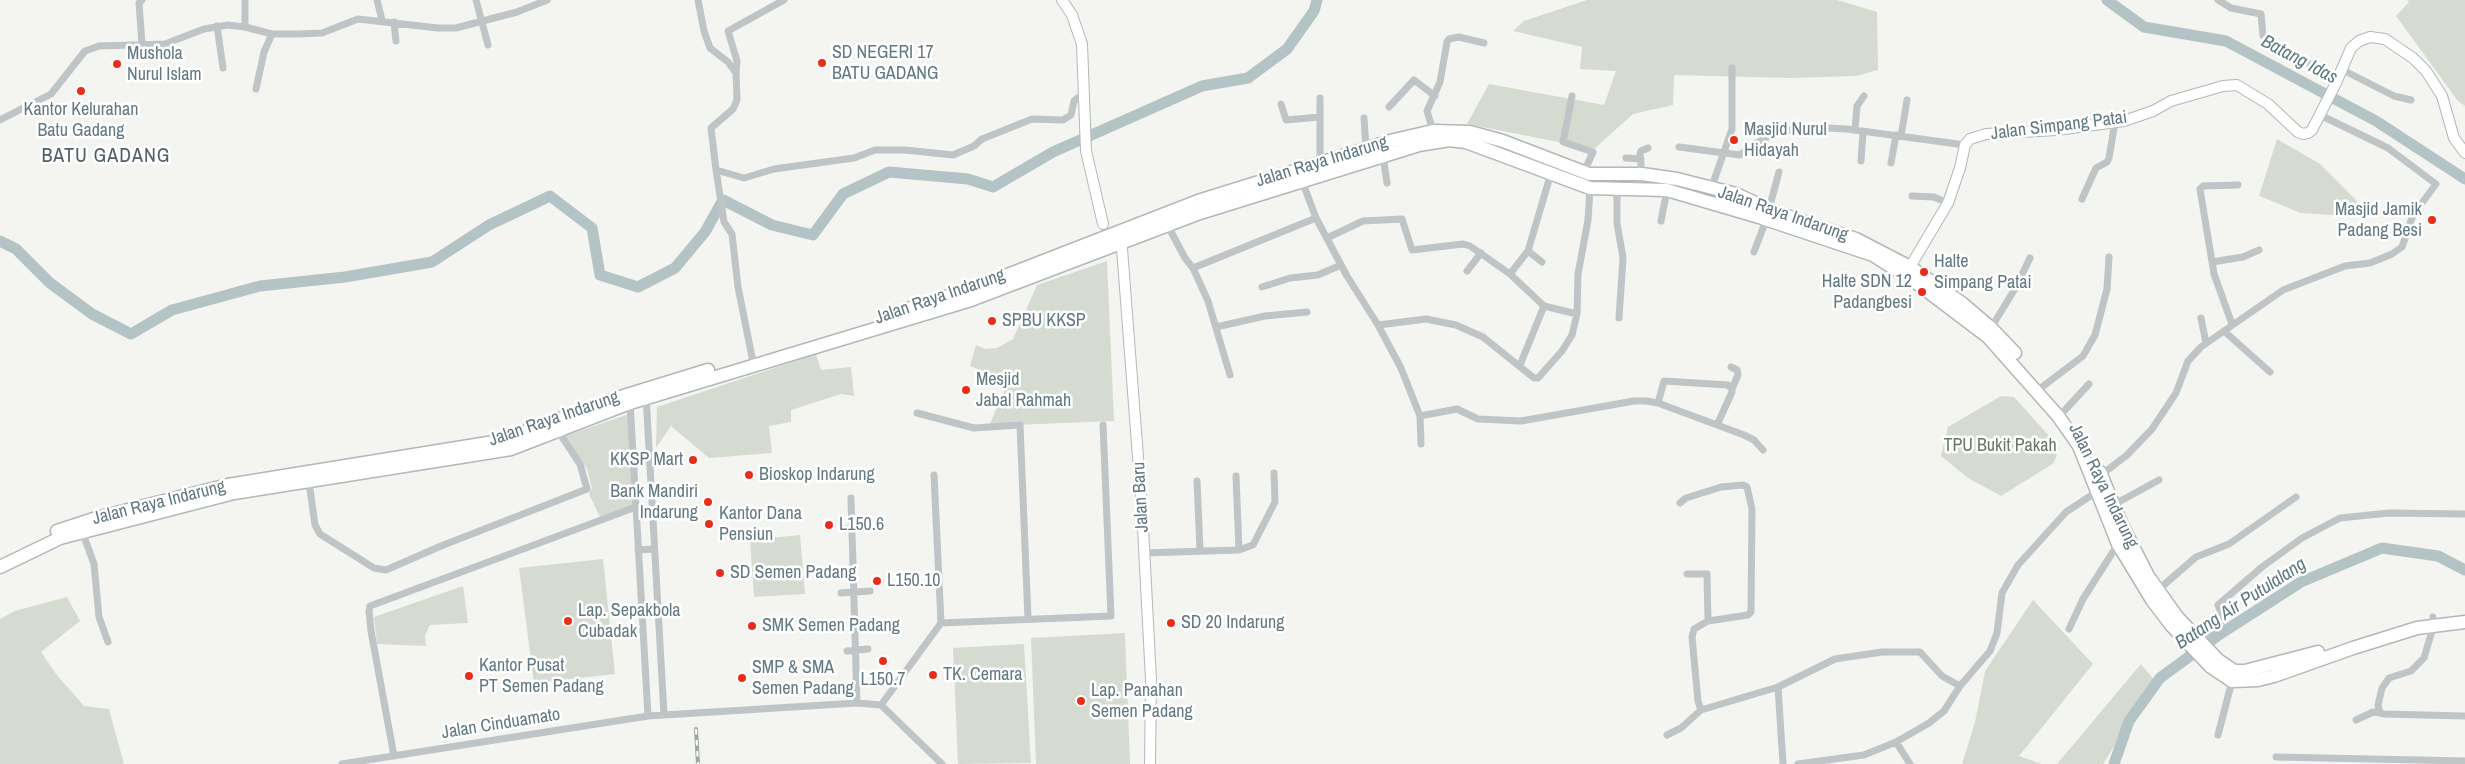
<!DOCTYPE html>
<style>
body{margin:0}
canvas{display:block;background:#f4f4f0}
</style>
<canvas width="2465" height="764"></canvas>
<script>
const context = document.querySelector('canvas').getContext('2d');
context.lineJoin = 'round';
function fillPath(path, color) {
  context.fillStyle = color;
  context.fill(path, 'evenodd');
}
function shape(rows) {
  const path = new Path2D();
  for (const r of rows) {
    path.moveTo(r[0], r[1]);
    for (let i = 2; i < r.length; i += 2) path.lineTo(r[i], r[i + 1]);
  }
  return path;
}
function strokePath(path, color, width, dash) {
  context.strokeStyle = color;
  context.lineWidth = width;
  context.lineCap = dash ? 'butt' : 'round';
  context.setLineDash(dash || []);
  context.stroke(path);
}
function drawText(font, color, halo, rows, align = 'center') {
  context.font = font + ' "Archivo Narrow",sans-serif';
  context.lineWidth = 5;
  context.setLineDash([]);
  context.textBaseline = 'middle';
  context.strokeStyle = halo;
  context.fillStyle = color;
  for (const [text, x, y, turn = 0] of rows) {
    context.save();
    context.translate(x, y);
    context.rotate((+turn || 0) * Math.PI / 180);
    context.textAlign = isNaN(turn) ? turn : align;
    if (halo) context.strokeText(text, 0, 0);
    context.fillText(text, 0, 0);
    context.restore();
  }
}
const green = shape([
 [1587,0,1837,0,1877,12,1878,70,1856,76,1790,78,1674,75,1673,105,1633,114,1594,149,1467,124,1489,84,1604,105,1616,71,1580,69,1582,47,1513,31,1524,21],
 [2407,0,2465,0,2465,106,2458,101,2396,16,2409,2],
 [2277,139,2320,164,2357,201,2347,216,2301,213,2259,196],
 [1107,261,1114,421,989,426,1008,382,970,366,976,345,985,349,997,348,1013,339,1037,285],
 [816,354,821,370,851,367,854,396,841,394,791,410,791,422,769,426,772,453,709,458,671,426,656,448,657,407],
 [2001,396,2014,397,2059,447,2054,463,2001,496,1968,478,1941,456,1948,427],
 [632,413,636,504,600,517,589,494,592,488,587,469,565,436],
 [800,535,805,594,754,597,750,540],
 [603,559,615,674,534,683,519,568],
 [463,586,468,623,430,625,425,635,426,646,377,644,374,617],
 [67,597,80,621,41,652,56,674,84,706,109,709,124,764,0,764,0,619,15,611],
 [2033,600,2093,664,2019,756,2042,764,1962,764,1975,722,1985,671],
 [1125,633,1130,764,1036,764,1031,638],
 [1024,644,1031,763,958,764,953,648],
 [2141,664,2155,681,2103,764,2057,764]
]);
const river = shape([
 [2107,0,2144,27,2226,41,2376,121,2465,179],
 [0,241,16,249,50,283,92,314,131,334,172,310,260,286,345,277,432,262,489,225,550,196,592,228,600,275,638,287,675,268,705,232,723,200,772,225,813,235,843,194,889,172,968,179,993,187,1053,152,1202,86,1248,78,1287,49,1314,11,1317,0],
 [2114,764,2129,721,2160,678,2220,634,2301,582,2382,548,2438,556,2465,570]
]);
const street = shape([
 [142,0,139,3,142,44],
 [377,0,382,20],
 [476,0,488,45],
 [698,0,704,31,710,48,728,62,736,73],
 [2218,0,2231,8,2261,14,2263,36,2337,80],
 [394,22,396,41],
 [217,26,223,68],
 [245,27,245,0],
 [2341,69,2394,96,2411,100],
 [256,89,264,52,272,34],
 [1572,96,1563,142,1593,152,1584,172],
 [1281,104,1286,120,1320,117,1320,163],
 [1389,107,1414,80,1435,96],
 [1320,117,1320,98],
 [1364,118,1366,148],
 [0,120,51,94,85,51,99,46,165,44,204,29,228,25,245,27,272,34,298,34,322,33,358,19,438,28,456,28,517,12,547,0],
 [1855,130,1857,106,1864,96],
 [1433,131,1427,111,1440,82,1447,42,1449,39,1459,37,1484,43],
 [1901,136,1907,100],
 [1679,147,1740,155,1751,146,1775,133,1806,127,1847,129,1965,145],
 [1383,156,1387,183],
 [1626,158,1641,159],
 [1861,161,1863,132],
 [1891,163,1896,135],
 [716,170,711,128,733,109,737,100,736,73,737,61,728,31,784,0],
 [1642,174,1640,154,1641,151,1648,148],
 [1301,178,1316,218,1347,276,1378,325,1401,368,1420,416,1421,444],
 [1617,189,1617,223,1623,258,1619,318],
 [1711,189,1732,129,1732,68],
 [1912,196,1934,197,1948,203],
 [2082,199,2096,168,2107,162,2109,158,2115,122],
 [1661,221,1667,190],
 [1168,226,1185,258,1193,268,1208,301,1230,375],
 [1327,238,1363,221,1402,219,1412,250,1463,244,1470,246,1510,274,1544,306,1577,314,1578,274,1588,220,1590,188],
 [1528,251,1542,262],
 [1754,252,1766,220,1779,172],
 [2212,262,2243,257,2259,250],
 [1193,268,1316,218],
 [1467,271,1481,253],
 [1510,274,1528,251,1551,173],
 [1262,287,1290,278,1318,275,1341,265],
 [2201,318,2206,343],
 [2232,324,2214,274,2200,189,2203,186,2238,185],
 [1378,325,1426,319,1456,325,1483,337,1534,378,1538,378,1562,351,1572,335,1577,314],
 [1216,327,1265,316,1307,312],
 [1991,328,2016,287,2030,258],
 [2224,331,2270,372],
 [752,357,738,287,732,234,724,222,716,170,744,178,774,169,854,158,875,150,905,150,953,155,974,146,982,139,1032,119,1063,120,1071,115,1074,101,1084,93],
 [1520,365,1544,306],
 [1731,367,1737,370,1738,375,1732,389],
 [2042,387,2083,356,2095,335,2107,289,2109,257],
 [646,395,664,715],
 [630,402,648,716],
 [1658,403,1664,381,1728,385,1732,389,1732,392,1717,425],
 [2064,411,2089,384],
 [917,413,974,428,1020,425,1028,619],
 [1420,416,1457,409,1478,419,1521,421,1634,401,1646,401,1658,403,1744,435,1754,440,1763,450],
 [2101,475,2127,455,2152,429,2176,393,2188,361,2201,347,2283,290,2345,266,2370,263,2392,254,2402,247,2413,215,2436,184,2388,148,2320,115],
 [1197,481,1200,550],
 [309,482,315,525,320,534,374,568,386,570,441,546,587,489,580,464,558,431],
 [851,498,857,703],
 [1680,503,1686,498,1721,487,1743,485,1747,487,1752,509,1751,612,1748,615,1708,621],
 [2113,505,2159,480],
 [844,529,863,528],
 [82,531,94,564,99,617,108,642],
 [638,550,654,549],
 [1239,550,1253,545,1275,502,1274,473],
 [1144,553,1239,550,1236,476],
 [1687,574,1707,574,1708,621,1694,629,1692,637,1698,701,1701,710],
 [2158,590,2196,557,2229,544,2296,497],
 [841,593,870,591],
 [2433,617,2434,624,2424,658,2411,671,2389,678,2382,688,2378,705,2380,713,2384,714,2465,716],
 [941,623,1111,616,1103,425],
 [2069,629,2083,599,2118,544],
 [2199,640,2224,619,2218,605,2262,567,2302,538,2340,518,2389,513,2465,514],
 [847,651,868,649],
 [1778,687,1783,764],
 [881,705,941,623,934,475],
 [881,705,942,764],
 [2356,720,2373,712,2380,713],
 [1667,735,1681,728,1701,710,1778,687,1835,659,1882,652,1920,652,1942,676,1960,686],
 [2218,735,2232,681],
 [1896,742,1910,764],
 [394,756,371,631,369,611,370,606,636,507],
 [2276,757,2465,761],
 [342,764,648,716,857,703,881,705],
 [1798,764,1864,755,1896,742,1929,723,1944,711,1960,686,1990,651,1997,633,2002,593,2018,565,2066,512,2098,491]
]);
const secondary = shape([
 [1062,0,1072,15,1082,44,1086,151,1103,224],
 [1121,236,1142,509,1151,680,1150,764],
 [1910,267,1948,203,1960,168,1965,145,1970,139,1986,134,2057,130,2124,121,2153,111,2171,101,2223,86,2237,85,2268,104,2298,132,2303,134,2308,133,2312,130,2335,85,2351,48,2359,41,2370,37,2385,39,2413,58,2426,71,2442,96,2454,138,2465,153]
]);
const highway = shape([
 [890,315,979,286,1198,201,1243,187,1394,140,1433,131,1470,132,1503,141,1589,174,1642,174,1677,179,1736,194,1775,212,1856,239,1910,267,1963,304,1991,328,2015,353],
 [2100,472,2121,523,2148,576,2178,618,2218,660,2234,671,2245,671,2318,652],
 [57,531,100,517,228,485,500,441,617,398,708,370],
 [0,567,60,538,234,493,511,449,630,403,971,300,1200,213,1419,145,1449,140,1466,142,1590,188,1667,190,1759,217,1873,255,1918,284,1988,337,2058,416,2079,446,2118,544,2152,600,2171,625,2211,667,2232,681,2258,680,2274,676,2353,648,2417,628,2465,622]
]);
const rail = shape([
 [696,729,698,764]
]);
const markers = [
 [822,63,5,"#e92d1b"],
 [117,64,5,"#e92d1b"],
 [81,91,5,"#e92d1b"],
 [1734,140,5,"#e92d1b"],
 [2432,220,5,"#e92d1b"],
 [1924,272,5,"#e92d1b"],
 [1922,292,5,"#e92d1b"],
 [992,321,5,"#e92d1b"],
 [966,390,5,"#e92d1b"],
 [693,460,5,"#e92d1b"],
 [749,475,5,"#e92d1b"],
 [708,502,5,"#e92d1b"],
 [709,524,5,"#e92d1b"],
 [829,525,5,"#e92d1b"],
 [720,573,5,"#e92d1b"],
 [877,581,5,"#e92d1b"],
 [568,621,5,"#e92d1b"],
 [1171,623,5,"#e92d1b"],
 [752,626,5,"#e92d1b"],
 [883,661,5,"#e92d1b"],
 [933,675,5,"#e92d1b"],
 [469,676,5,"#e92d1b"],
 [742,678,5,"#e92d1b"],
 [1081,701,5,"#e92d1b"]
];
const poiNames = [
 ["SD NEGERI 17",832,53],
 ["BATU GADANG",832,74],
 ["Mushola",127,54],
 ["Nurul Islam",127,75],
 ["Kantor Kelurahan",81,110,"center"],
 ["Batu Gadang",81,131,"center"],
 ["Masjid Nurul",1744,130],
 ["Hidayah",1744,151],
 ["Masjid Jamik",2422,210,"right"],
 ["Padang Besi",2422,231,"right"],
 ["Halte",1934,262],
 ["Simpang Patai",1934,283],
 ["Halte SDN 12",1912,282,"right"],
 ["Padangbesi",1912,303,"right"],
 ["SPBU KKSP",1002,321],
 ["Mesjid",976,380],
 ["Jabal Rahmah",976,401],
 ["KKSP Mart",683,460,"right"],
 ["Bioskop Indarung",759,475],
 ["Bank Mandiri",698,492,"right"],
 ["Indarung",698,513,"right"],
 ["Kantor Dana",719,514],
 ["Pensiun",719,535],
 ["L150.6",839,525],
 ["SD Semen Padang",730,573],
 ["L150.10",887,581],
 ["Lap. Sepakbola",578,611],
 ["Cubadak",578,632],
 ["SD 20 Indarung",1181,623],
 ["SMK Semen Padang",762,626],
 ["Kantor Pusat",479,666],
 ["PT Semen Padang",479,687],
 ["SMP & SMA",752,668],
 ["Semen Padang",752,689],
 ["TK. Cemara",943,675],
 ["L150.7",883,680,"center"],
 ["Lap. Panahan",1091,691],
 ["Semen Padang",1091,712]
];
const streetNames = [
 ["Jalan Simpang Patai",2059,126,-7],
 ["Jalan Raya Indarung",1322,162,-17],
 ["Jalan Raya Indarung",1783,214,19],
 ["Jalan Raya Indarung",940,297,-19],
 ["Jalan Raya Indarung",554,419,-19],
 ["Jalan Raya Indarung",2103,486,64],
 ["Jalan Baru",1141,497,-93],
 ["Jalan Raya Indarung",159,503,-14],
 ["Jalan Cinduamato",501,724,-9]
];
const parkNames = [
 ["TPU Bukit Pakah",2000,446]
];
const waterNames = [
 ["Batang Idas",2299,60,28],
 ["Batang Air Putulalang",2241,604,-33]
];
const quarterNames = [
 ["BATU GADANG",106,157]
];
fillPath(green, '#d6dbd1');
strokePath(river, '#b4c4c6', 11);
strokePath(secondary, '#b1b8bb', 12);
strokePath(highway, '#b2b7b9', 15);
strokePath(street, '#bfc4c6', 7);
strokePath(secondary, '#fff', 10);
strokePath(highway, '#fff', 12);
strokePath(rail, '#9da7aa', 4);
strokePath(rail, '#fff', 2, [5.5]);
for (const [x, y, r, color] of markers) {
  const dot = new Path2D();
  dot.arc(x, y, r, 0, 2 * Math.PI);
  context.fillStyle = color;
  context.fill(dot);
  strokePath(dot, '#fff', 2);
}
drawText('18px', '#627982', '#fff', poiNames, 'left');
drawText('18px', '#627982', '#fff', streetNames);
drawText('18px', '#697961', '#fff', parkNames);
drawText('italic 19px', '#5e7b80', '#fff', waterNames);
context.letterSpacing = '1px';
drawText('20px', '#506067', '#fff', quarterNames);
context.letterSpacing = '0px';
</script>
